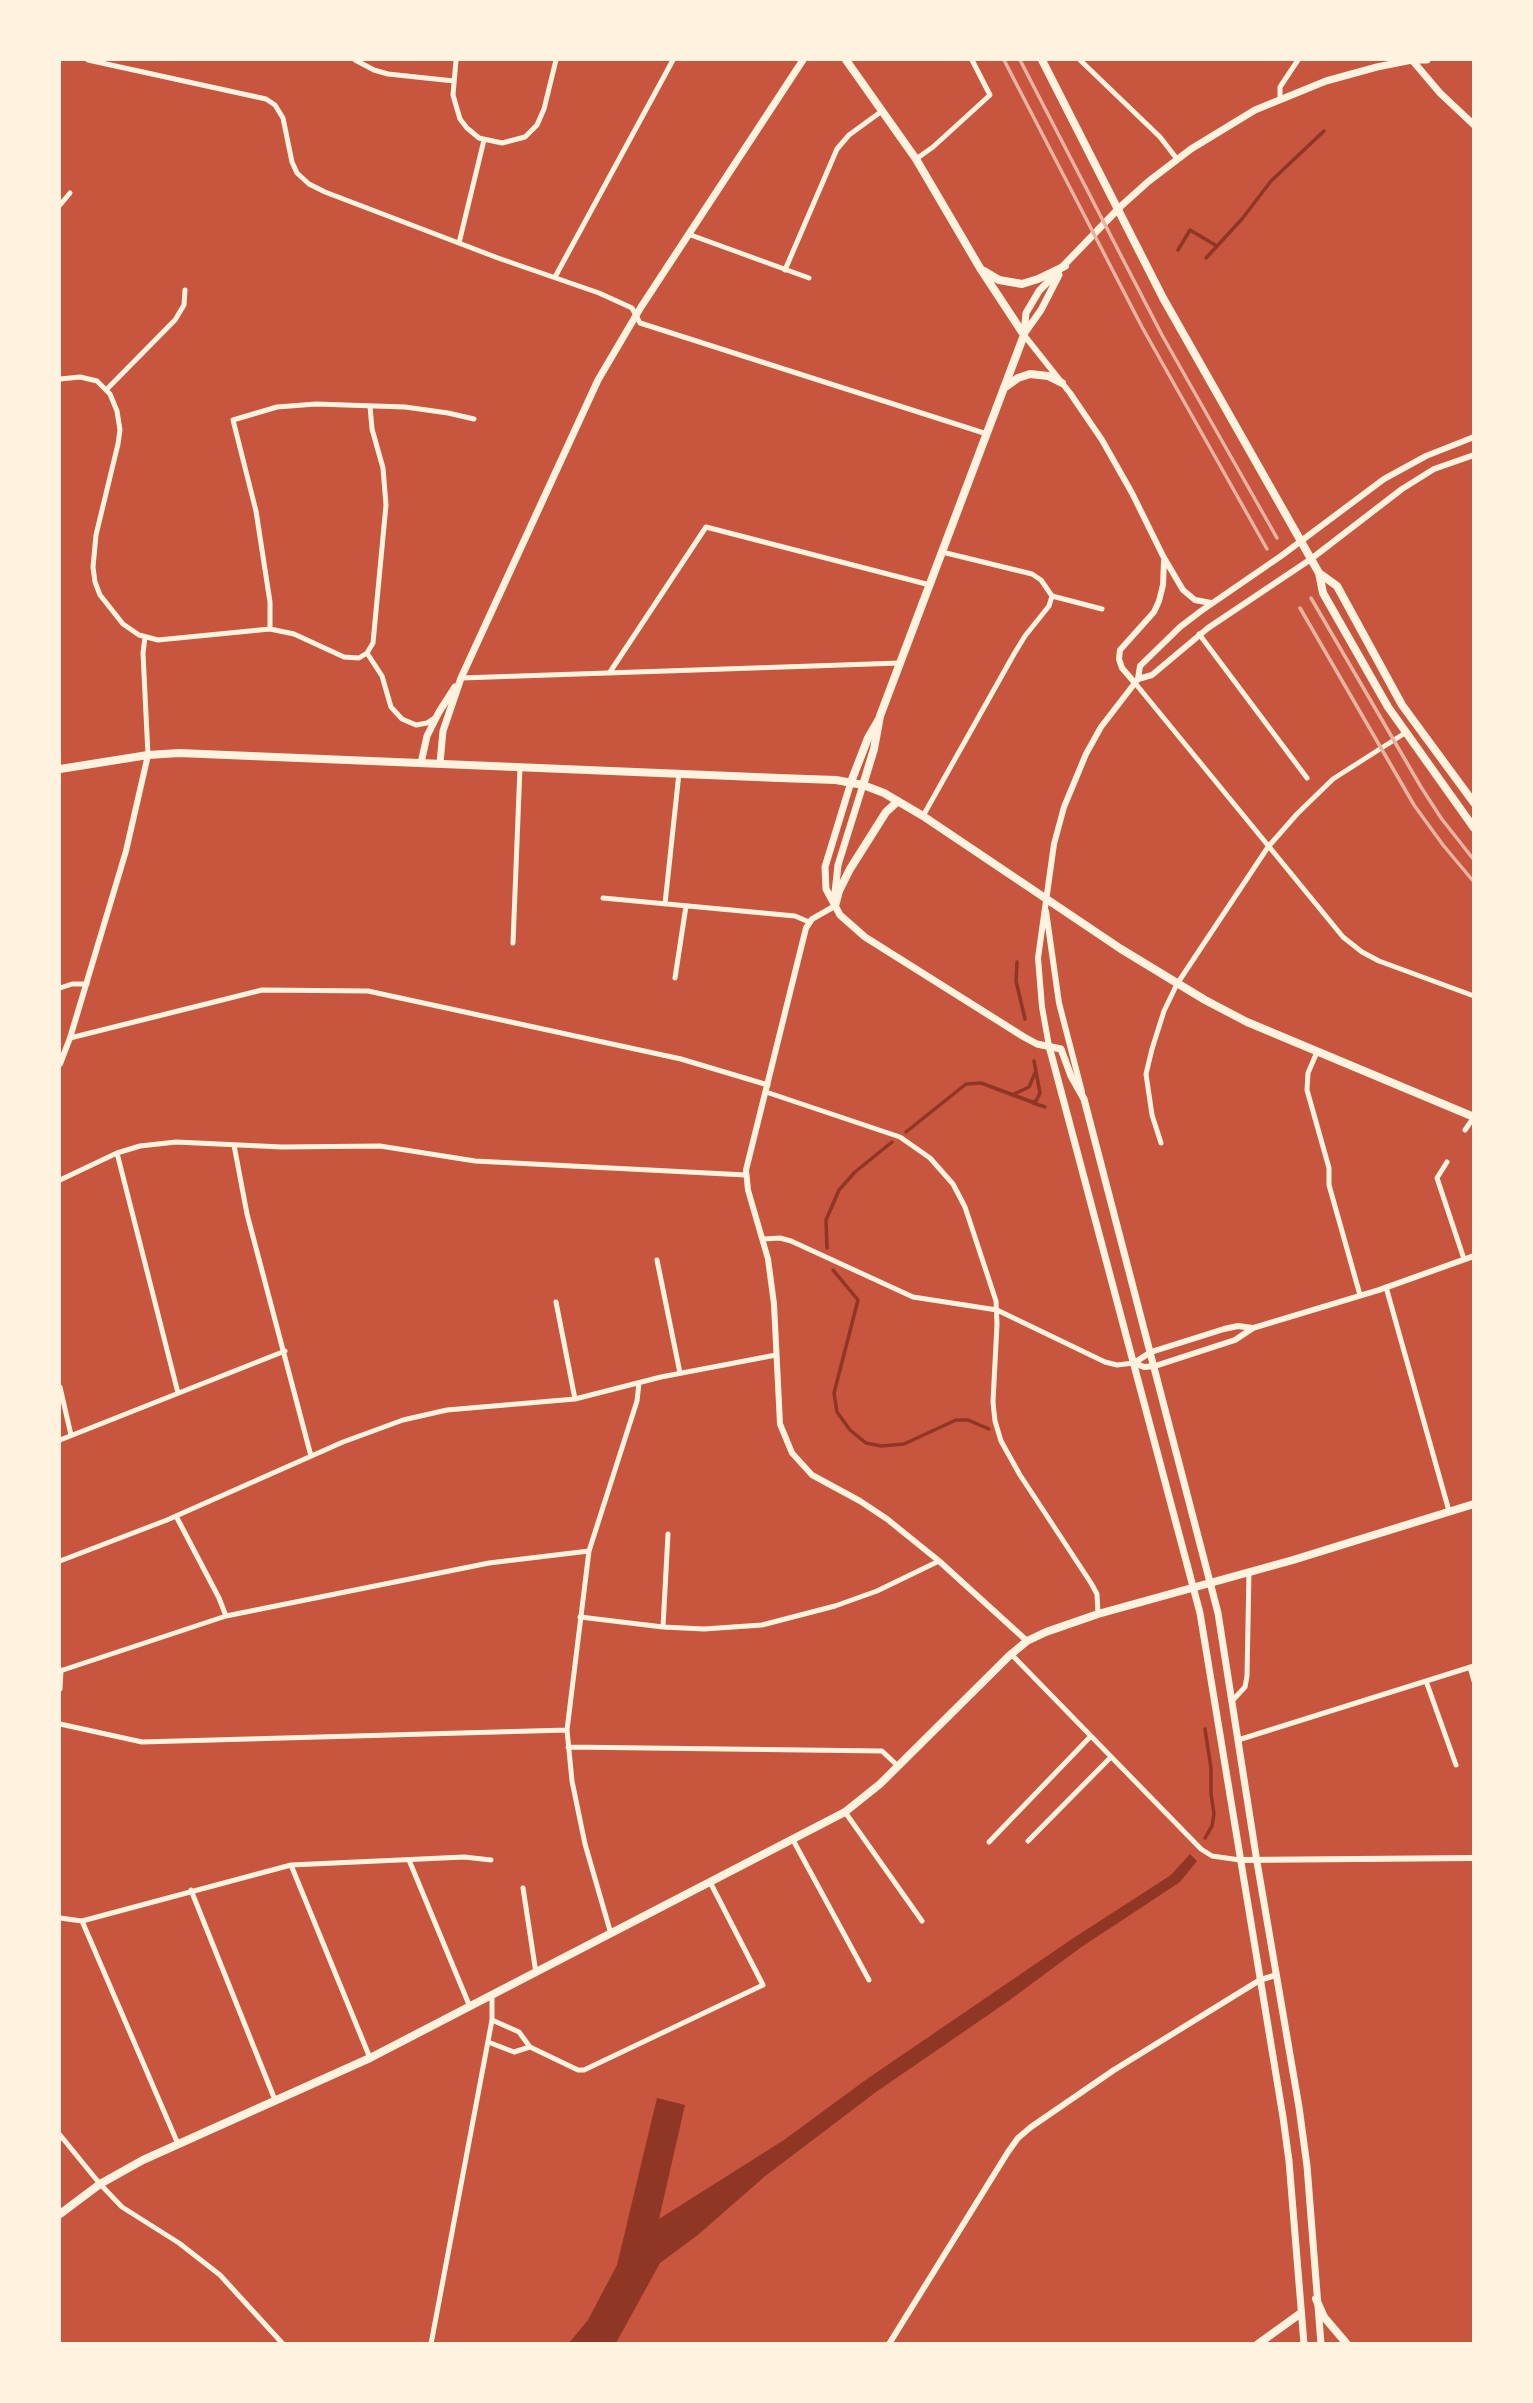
<!DOCTYPE html>
<style>
body{margin:0}
#map{position:relative;width:1533px;height:2403px;overflow:hidden;background:#c8553d;font-family:Manrope,sans-serif}
canvas{display:block}
.frame{position:absolute;inset:0;border:61px solid #fff3e0;pointer-events:none}
</style>
<div id="map">
<canvas width="1533" height="2403"></canvas>
<div class="frame"></div>
</div>
<script>
const context = document.querySelector('canvas').getContext('2d');
context.lineJoin = 'round';
function fillPath(path, color) {
  context.fillStyle = color;
  context.fill(path, 'evenodd');
}
function shape(rows) {
  const path = new Path2D();
  for (const r of rows) {
    path.moveTo(r[0], r[1]);
    for (let i = 2; i < r.length; i += 2) path.lineTo(r[i], r[i + 1]);
  }
  return path;
}
function strokePath(path, color, width, dash) {
  context.strokeStyle = color;
  context.lineWidth = width;
  context.lineCap = dash ? 'butt' : 'round';
  context.setLineDash(dash || []);
  context.stroke(path);
}
const water = shape([
 [1190,1854,1197,1861,1180,1882,1080,1948,1007,2002,876,2092,764,2177,699,2234,660,2263,616,2343,569,2343,588,2320,617,2265,657,2098,685,2105,659,2219,784,2140,867,2079,1072,1939,1171,1875]
]);
const stream = shape([
 [1178,250,1190,230,1217,246],
 [1206,258,1242,219,1271,181,1324,131],
 [1017,962,1016,981,1025,1019],
 [1012,1095,1029,1087,1035,1073],
 [1033,1103,1045,1107],
 [906,1132,966,1084,981,1083,1032,1102,1036,1101,1040,1093,1034,1061],
 [827,1248,826,1220,839,1190,855,1172,892,1142],
 [833,1270,858,1300,834,1393,837,1412,850,1430,866,1443,881,1446,904,1444,956,1420,968,1420,989,1429],
 [1205,1729,1211,1768,1211,1794,1214,1814,1212,1826,1205,1838]
]);
const minor = shape([
 [88,60,266,99,275,105,283,118,292,162,297,173,309,184,325,192,498,258,599,293,632,308,640,323,987,434],
 [355,60,374,70,388,74,454,81],
 [456,60,453,95,460,119,467,128,479,138,502,143,525,137,537,125,544,109,556,60],
 [1080,60,1160,137,1177,159],
 [1280,100,1280,87,1298,60],
 [916,159,933,147,990,95,972,60],
 [60,205,70,193],
 [688,234,809,278],
 [459,243,484,140],
 [785,270,837,149,849,135,882,111],
 [555,277,673,60],
 [60,379,80,377,97,381,110,394,117,411,120,430,118,444,96,535,93,567,95,582,100,595,123,624,139,635,158,640,270,629,294,634,344,657,359,658,367,653],
 [107,389,175,320,184,305,185,290],
 [942,552,1032,574,1041,580,1052,596,1102,609],
 [270,629,270,602,256,511,233,420,277,407,316,404,405,407,448,413,474,419],
 [1199,634,1307,778],
 [145,637,143,653,148,755],
 [367,653,373,643,386,505,383,468,372,429,370,406],
 [367,653,382,676,391,707,402,719,416,725,427,723,436,717],
 [610,672,706,527,930,585],
 [461,678,900,663],
 [1135,683,1343,937,1362,952,1379,961,1474,996],
 [923,816,1014,654,1025,636,1049,606,1052,596],
 [603,898,795,916,809,922],
 [665,904,679,773],
 [513,943,520,767],
 [675,978,686,906],
 [60,988,72,984,87,984],
 [70,1038,262,990,368,991,681,1059,768,1085],
 [1317,1052,1308,1073,1307,1090,1329,1168,1329,1185,1360,1295],
 [766,1092,900,1137,930,1158,953,1184,965,1207,996,1301,997,1324,993,1402,995,1421,1001,1441,1020,1475,1091,1583,1097,1594,1098,1614],
 [1465,1130,1474,1117],
 [1161,1143,1152,1115,1146,1074,1152,1049,1164,1011,1177,984,1268,847,1297,814,1333,779,1405,733],
 [234,1145,247,1214,311,1456],
 [117,1153,178,1393],
 [1447,1162,1437,1178,1464,1259],
 [60,1180,117,1153,140,1146,176,1142,282,1147,380,1146,475,1161,746,1175],
 [764,1239,780,1238,791,1241,913,1297,997,1310,1105,1362,1117,1365,1134,1363],
 [657,1260,680,1373],
 [1386,1287,1449,1511],
 [556,1302,575,1399],
 [60,1387,71,1435],
 [60,1440,285,1351],
 [176,1516,219,1598,226,1616],
 [60,1561,167,1520,343,1442,403,1420,447,1410,575,1399,661,1377,776,1355],
 [580,1617,663,1627,704,1629,762,1625,835,1606,877,1591,939,1561],
 [663,1627,668,1534],
 [1011,1654,1201,1849,1212,1856,1240,1860],
 [1470,1667,1474,1681],
 [60,1671,226,1616,489,1563,589,1551],
 [1426,1681,1456,1765],
 [60,1689,61,1670],
 [1232,1701,1245,1687,1247,1676,1249,1572],
 [60,1724,142,1742,567,1730],
 [1238,1740,1474,1666],
 [568,1747,882,1751,898,1766],
 [845,1812,922,1921],
 [793,1840,869,1980],
 [1028,1841,1111,1757],
 [989,1842,1091,1736],
 [409,1860,470,2007],
 [291,1865,370,2058],
 [523,1888,536,1973],
 [191,1890,275,2100],
 [60,1918,82,1921,291,1865,464,1857,491,1860],
 [82,1921,178,2144],
 [611,1934,585,1844,572,1781,567,1730,589,1551,637,1401,639,1383],
 [492,2020,519,2032,530,2047,578,2070,584,2070,763,1985,710,1882],
 [488,2042,514,2052,530,2047],
 [60,2135,100,2184,122,2207,179,2243,220,2275,283,2344],
 [431,2344,492,2020,492,1997]
]);
const tertiary = shape([
 [1024,335,1070,393,1102,440,1132,493,1163,556,1183,590,1195,600,1211,603],
 [1138,679,1152,675,1208,628,1311,559,1402,489,1434,469,1474,455],
 [1135,683,1122,668,1119,659,1120,650,1154,612,1159,601,1163,585,1164,561],
 [835,906,812,919,806,928,746,1170,748,1190,768,1259,774,1304,780,1424,792,1453,812,1475,860,1501,887,1519,939,1561,1027,1641],
 [1046,911,1059,1003,1082,1092],
 [1049,1046,1042,1007,1038,958,1054,844,1064,807,1086,754,1101,727,1138,679,1140,666,1180,627,1201,611,1281,556,1384,479,1426,456,1474,437],
 [60,1064,70,1038,126,851,148,755],
 [1134,1363,1144,1367,1155,1366,1235,1340,1253,1328,1379,1290,1474,1256],
 [1134,1363,1151,1352,1224,1329,1238,1326,1253,1328],
 [1240,1860,1474,1858],
 [889,2344,1008,2152,1018,2138,1031,2127,1114,2070,1260,1980,1276,1975]
]);
const secondary = shape([
 [1412,60,1440,93,1474,125],
 [1024,334,1026,313,1039,291,1121,206,1149,181,1191,149,1255,110,1326,81,1377,67,1412,60,1427,60],
 [1024,334,1041,310,1059,275],
 [421,763,427,736,439,712,455,687],
 [440,763,443,731,461,678,598,380,641,307,803,60],
 [851,782,825,867,826,889,840,915,865,937,1024,1037,1037,1044,1061,1049,1071,1076,1084,1099,1218,1613,1257,1862,1299,2107,1307,2166,1321,2344],
 [834,902,838,865,863,785],
 [1049,1046,1200,1613,1283,2117,1289,2161,1304,2344]
]);
const primary = shape([
 [846,60,916,159,980,268,1024,335,880,716,874,749,863,785],
 [1042,60,1163,298,1319,573,1323,593,1388,707,1474,828],
 [984,271,999,280,1022,284,1038,279,1065,266],
 [1004,388,1018,378,1030,374,1048,376,1062,383],
 [1319,573,1337,586,1402,705,1474,803],
 [60,769,148,755,179,753,779,778,836,780,863,785,884,793,923,816,1121,949,1205,1000,1247,1022,1474,1117],
 [851,782,868,738,879,719],
 [835,906,839,891,850,869,886,812,898,801],
 [60,2214,100,2184,143,2160,370,2058,845,1812,880,1784,1009,1656,1027,1641,1046,1632,1098,1614,1293,1560,1474,1504],
 [1316,2299,1324,2317,1347,2344],
 [1258,2344,1301,2313]
]);
const rail = shape([
 [1004,60,1142,327,1267,549],
 [1020,60,1162,335,1277,538],
 [1311,598,1421,787,1441,818,1474,860],
 [1300,608,1414,805,1443,845,1474,882]
]);
fillPath(water, '#8f3625');
strokePath(stream, '#8f3625', 3.5);
strokePath(minor, '#fff3e0', 5);
strokePath(tertiary, '#fff3e0', 6);
strokePath(secondary, '#fff3e0', 7);
strokePath(primary, '#fff3e0', 8);
strokePath(rail, '#e9b49f', 3.5);
</script>
